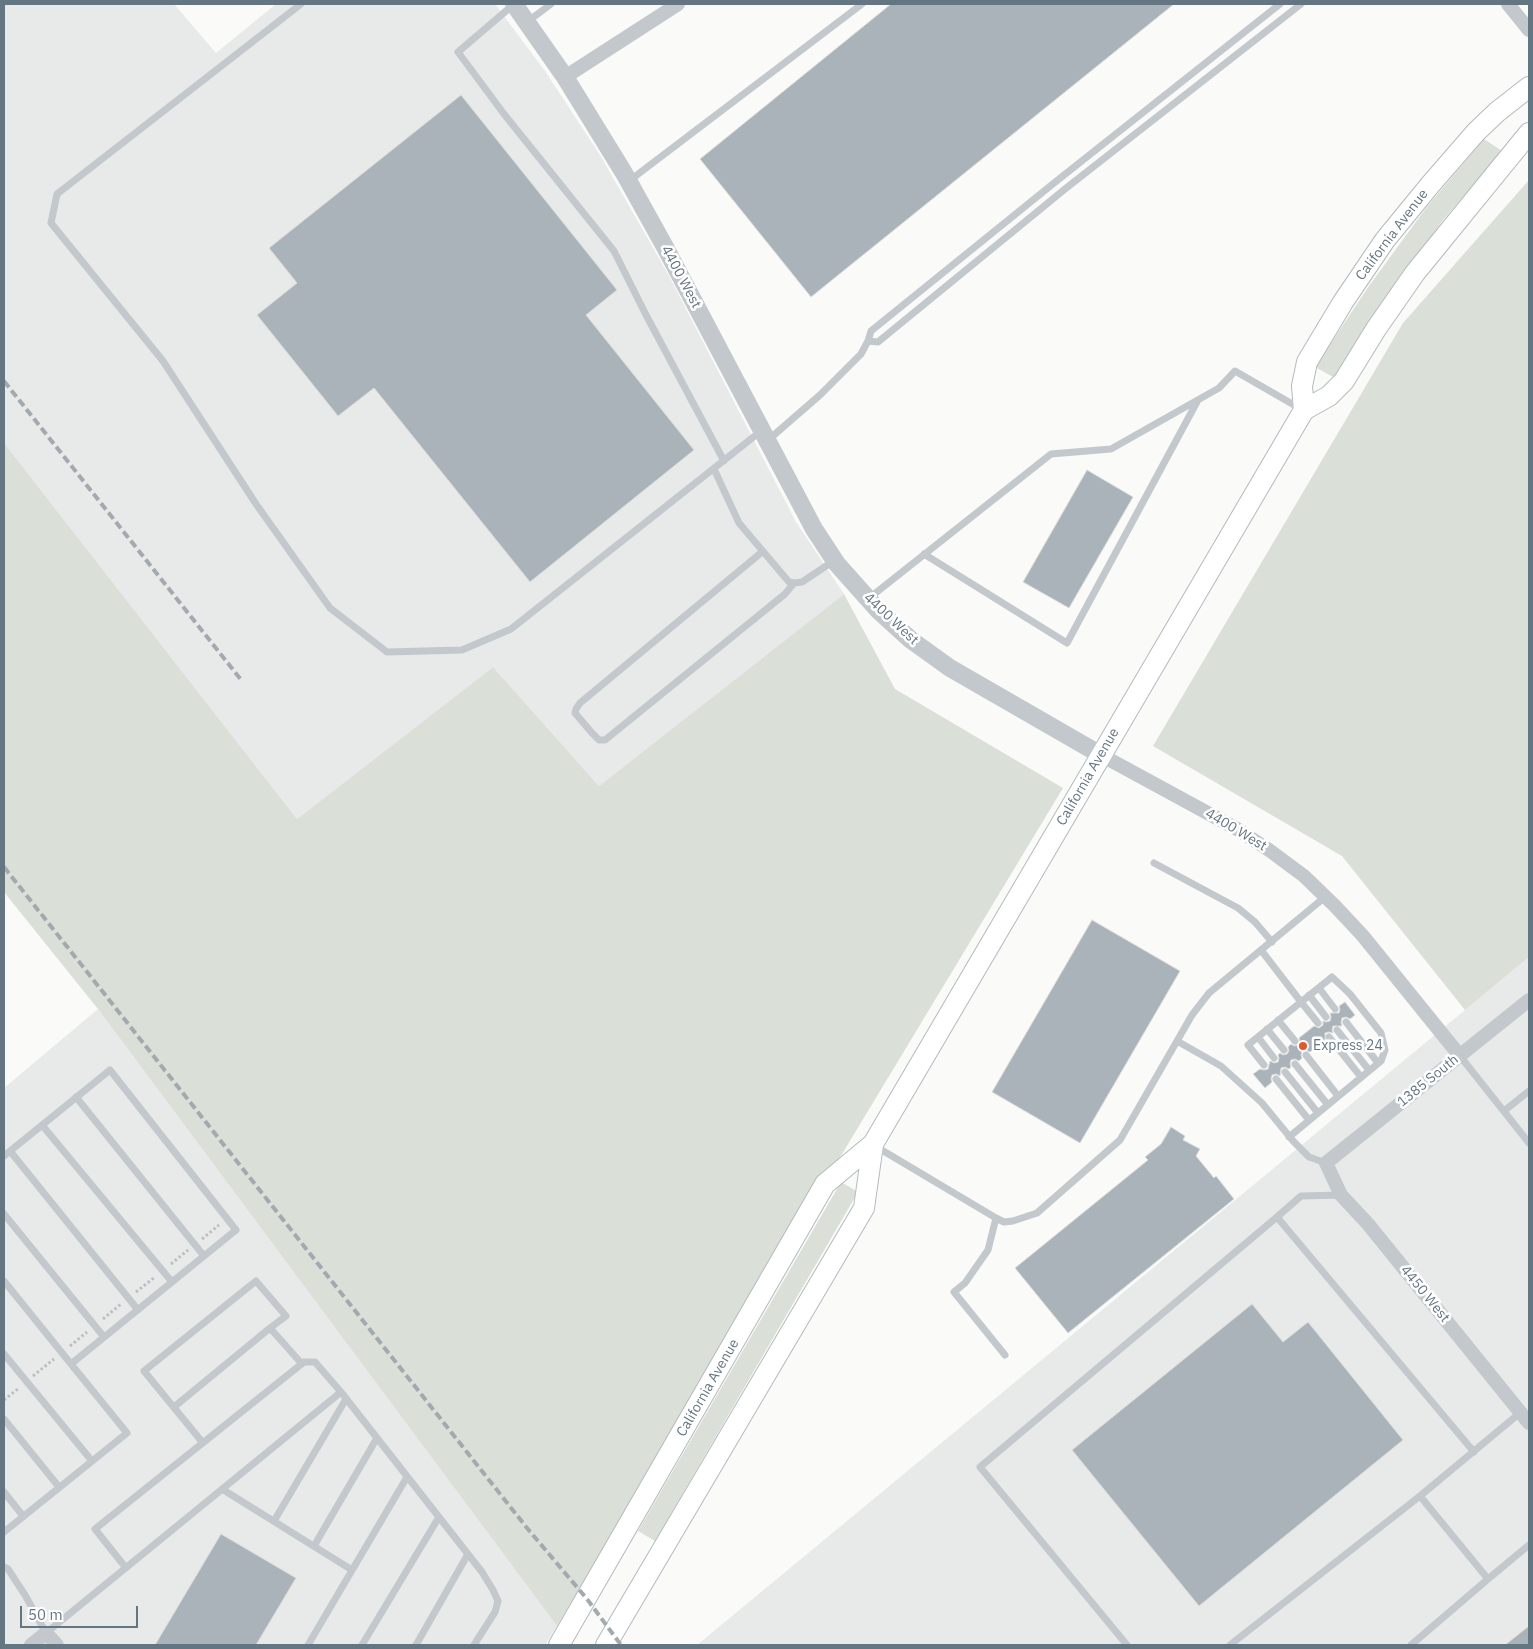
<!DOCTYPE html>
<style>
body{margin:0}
#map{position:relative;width:1533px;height:1649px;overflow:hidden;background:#fafaf8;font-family:"IBM Plex Sans",sans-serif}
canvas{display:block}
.frame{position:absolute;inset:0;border:5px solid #657683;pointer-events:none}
.scale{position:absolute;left:20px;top:1606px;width:118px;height:22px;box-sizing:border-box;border:2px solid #657683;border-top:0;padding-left:6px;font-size:15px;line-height:18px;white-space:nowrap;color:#657683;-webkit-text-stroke:4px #fff;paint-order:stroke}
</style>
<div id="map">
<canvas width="1533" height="1649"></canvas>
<div class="frame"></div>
<div class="scale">50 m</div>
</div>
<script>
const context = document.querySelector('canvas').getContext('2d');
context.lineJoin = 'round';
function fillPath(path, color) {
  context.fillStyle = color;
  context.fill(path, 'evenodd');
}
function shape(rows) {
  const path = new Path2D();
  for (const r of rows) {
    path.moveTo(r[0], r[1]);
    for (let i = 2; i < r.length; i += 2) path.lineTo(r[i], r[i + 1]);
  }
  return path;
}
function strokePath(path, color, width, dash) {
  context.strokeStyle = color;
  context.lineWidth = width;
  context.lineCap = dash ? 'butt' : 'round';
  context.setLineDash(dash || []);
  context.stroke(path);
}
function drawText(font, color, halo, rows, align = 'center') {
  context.font = font + ' "IBM Plex Sans",sans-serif';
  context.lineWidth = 5;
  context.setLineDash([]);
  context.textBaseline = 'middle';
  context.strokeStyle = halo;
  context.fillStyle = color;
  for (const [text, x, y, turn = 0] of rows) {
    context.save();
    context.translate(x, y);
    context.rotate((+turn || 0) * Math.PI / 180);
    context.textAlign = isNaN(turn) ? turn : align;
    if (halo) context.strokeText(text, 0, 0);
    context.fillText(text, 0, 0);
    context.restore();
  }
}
const built = shape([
 [4,4,174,4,216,53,276,4,495,4,545,71,600,155,668,274,796,522,844,594,599,786,493,667,297,819,4,443],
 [1529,957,1529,1645,697,1645,1465,1010],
 [98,1009,557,1626,545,1645,4,1645,4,1088]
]);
const green = shape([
 [1484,139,1502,151,1443,220,1386,299,1335,378,1315,367,1369,286,1426,208],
 [1529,180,1529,957,1465,1010,1342,856,1153,746,1403,323],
 [4,443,297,819,493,667,599,786,844,594,895,689,1063,788,557,1626,98,1009,4,892],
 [841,1182,858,1192,655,1541,638,1531]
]);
const building = shape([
 [891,4,1174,4,811,297,700,159,891,4],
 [461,95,617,290,586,315,694,450,530,582,374,388,338,416,257,315,297,283,269,248,461,95],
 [1087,470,1133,497,1069,608,1023,582,1087,470],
 [1092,920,1180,971,1080,1143,992,1092,1092,920],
 [1345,1002,1355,1015,1350,1019,1346,1017,1342,1018,1341,1022,1342,1026,1333,1026,1332,1030,1333,1033,1329,1032,1325,1033,1325,1040,1310,1052,1306,1050,1302,1051,1301,1055,1302,1058,1299,1061,1295,1059,1291,1060,1290,1064,1291,1067,1289,1069,1285,1067,1281,1068,1280,1076,1276,1074,1272,1075,1271,1079,1272,1082,1265,1088,1253,1074,1260,1069,1264,1070,1268,1069,1270,1061,1274,1063,1278,1062,1279,1058,1278,1055,1280,1053,1283,1055,1287,1054,1289,1051,1288,1047,1291,1044,1294,1046,1298,1045,1300,1042,1299,1038,1314,1026,1319,1028,1323,1025,1323,1021,1326,1022,1330,1021,1331,1017,1330,1013,1339,1013,1340,1009,1339,1006,1345,1002],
 [1171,1127,1185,1136,1183,1140,1200,1149,1196,1156,1214,1178,1216,1176,1234,1199,1068,1333,1015,1268,1148,1160,1145,1157,1161,1144,1171,1127],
 [1252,1304,1283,1342,1308,1322,1403,1440,1199,1606,1072,1450,1252,1304],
 [221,1534,296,1578,256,1645,155,1645,221,1534],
 [1529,1626,1529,1645,1505,1645,1529,1626]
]);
const path = shape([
 [202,1239,219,1225],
 [171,1264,188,1250],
 [136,1292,155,1277],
 [103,1319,121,1304],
 [70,1346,87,1332],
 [33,1376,54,1359],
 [4,1400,19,1388]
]);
const service = shape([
 [301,4,57,194,51,223,163,361,256,504,330,608,387,652,462,650,511,629,761,431],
 [1280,4,1054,183,871,331,868,341,878,342,1065,189,1301,4],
 [513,5,458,52,504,114,614,251,645,313,724,461],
 [527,22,551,4],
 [629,181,862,4],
 [767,441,820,395,861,354,868,341],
 [714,469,739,523,789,582,794,583,802,582,835,560],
 [762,552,580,703,576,709,575,713,592,733,599,740,605,740,785,594,794,583],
 [924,554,1067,643,1198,400],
 [868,599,1051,454,1111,449,1219,388,1235,371,1301,409],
 [1154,863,1238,908,1255,922,1272,942],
 [1261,950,1301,1002,1332,977,1350,994,1381,1033,1385,1050,1381,1061,1289,1137],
 [1319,988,1335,1009],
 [1309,995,1326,1017],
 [1278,1020,1295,1041],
 [1346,1022,1378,1063],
 [1267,1029,1284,1050],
 [1337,1030,1369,1070],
 [1258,1037,1274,1058],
 [1329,1037,1361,1077],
 [1177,1041,1221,1066,1262,1103,1294,1142,1309,1157,1326,1163],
 [1306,1055,1338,1096],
 [1460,1056,1529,1143],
 [1295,1064,1328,1105],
 [1264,1065,1248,1045,1301,1002,1318,1023],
 [1285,1072,1318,1113],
 [1276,1079,1309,1120],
 [76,1097,204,1256],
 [1504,1111,1529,1091],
 [42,1125,172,1282],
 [875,1146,996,1218,1004,1222,1013,1221,1037,1213,1120,1140,1192,1015,1209,993,1325,897],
 [10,1151,138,1310],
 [4,1156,110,1070,236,1230,71,1364,127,1433,4,1532],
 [1341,1195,1301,1196,1277,1217,1474,1452],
 [4,1214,104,1337],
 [996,1218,988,1250,965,1283,954,1292,1005,1355],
 [4,1281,71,1364],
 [4,1354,92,1461],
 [174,1407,270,1328],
 [1521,1412,1420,1496,1488,1579,1529,1545],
 [4,1419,59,1487],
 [203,1443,144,1371,256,1281,286,1316,270,1328,302,1364],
 [222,1489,352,1570],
 [4,1492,23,1516],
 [274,1521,346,1399],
 [314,1546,377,1438],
 [4,1567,8,1569,25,1595,46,1633,341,1392,482,1572,493,1590,498,1601,495,1612,474,1645],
 [126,1568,95,1529,304,1362,315,1362,341,1392],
 [308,1645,407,1477],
 [362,1645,439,1517],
 [416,1645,468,1554],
 [1127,1645,980,1467,1277,1217],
 [1230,1645,1420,1496],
 [1411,1645,1488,1579]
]);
const minor = shape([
 [1508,4,1529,30],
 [565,77,678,4],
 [1101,755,1237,829,1269,850,1304,876,1335,906,1363,936,1460,1056],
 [1529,1000,1326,1163,1341,1195,1368,1224,1529,1423],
 [31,1645,46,1633,57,1645]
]);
const tertiary = shape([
 [514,4,565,77,624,173,665,247,814,529,837,564,878,610,911,640,950,668,1101,755]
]);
const secondary = shape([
 [1304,410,1302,386,1307,362,1343,302,1385,240,1430,185,1476,132,1497,112,1529,87],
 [559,1645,825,1184,873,1144,1304,410,1329,396,1344,381,1376,329,1415,273,1529,133],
 [606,1645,864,1208,873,1144]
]);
const rail = shape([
 [4,381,242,681],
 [4,867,527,1528,587,1599,621,1645]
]);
const markers = [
 [1303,1046,5,"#e4572e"]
];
const streetNames = [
 ["California Avenue",1392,235,-53],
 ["4400 West",681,277,62],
 ["4400 West",891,619,43],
 ["California Avenue",1088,777,-60],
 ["4400 West",1236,830,31],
 ["1385 South",1428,1081,-39],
 ["4450 West",1425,1294,51],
 ["California Avenue",708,1388,-60]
];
const poiNames = [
 ["Express 24",1313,1046]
];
fillPath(built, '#e8e9e9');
fillPath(green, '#dadfd7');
fillPath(building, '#aab3b9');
strokePath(building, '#dcdcda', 1);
strokePath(secondary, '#b3babf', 22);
strokePath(path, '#bbbfc2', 3, [2.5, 2.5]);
strokePath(service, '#c3c8cc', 7);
strokePath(minor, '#c3c8cc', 14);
strokePath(tertiary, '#c3c8cc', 18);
strokePath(secondary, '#fff', 20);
strokePath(rail, '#a2aab0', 4, [8, 4]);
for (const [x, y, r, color] of markers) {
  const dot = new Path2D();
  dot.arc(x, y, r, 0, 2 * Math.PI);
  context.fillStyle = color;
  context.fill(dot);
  strokePath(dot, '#fff', 2);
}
drawText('14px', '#657683', '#fff', streetNames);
drawText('14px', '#657683', '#fff', poiNames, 'left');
</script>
